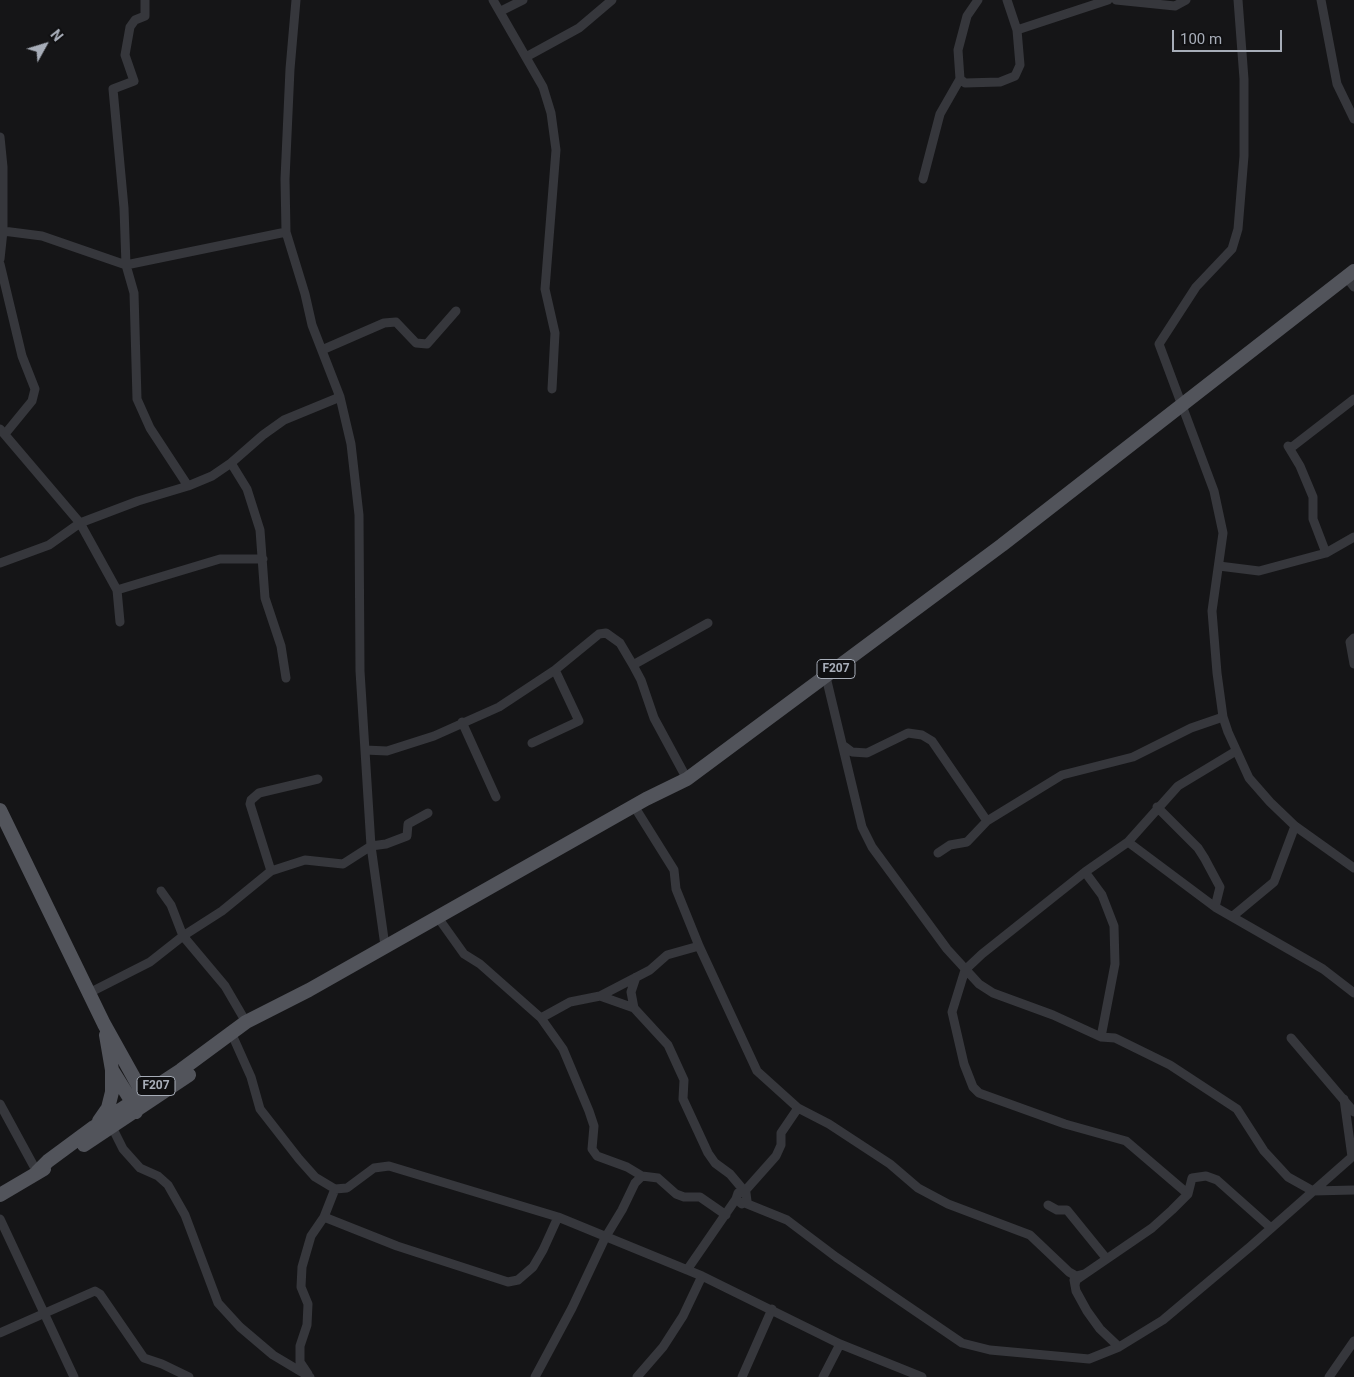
<!DOCTYPE html>
<style>
body{margin:0}
#map{position:relative;width:1354px;height:1377px;overflow:hidden;background:#151517;font-family:Roboto,sans-serif}
canvas{display:block}
.north{position:absolute;left:20px;top:20px;width:50px;height:50px;-webkit-text-stroke:4px #101012;paint-order:stroke;rotate:51deg;font-size:14px;font-weight:700;line-height:20px;text-align:center;color:#a7adb8}
.north::after{content:'';display:block;margin:auto;width:18px;height:22px;background:#a7adb8;clip-path:polygon(50% 0,100% 100%,50% 72%,0 100%)}
.scale{position:absolute;left:1172px;top:30px;width:110px;height:22px;box-sizing:border-box;border:2px solid #a7adb8;border-top:0;padding-left:6px;font-size:15px;line-height:18px;white-space:nowrap;color:#a7adb8;-webkit-text-stroke:4px #101012;paint-order:stroke}
</style>
<div id="map">
<canvas width="1354" height="1377"></canvas>
<div class="north">N</div>
<div class="scale">100 m</div>
</div>
<script>
const context = document.querySelector('canvas').getContext('2d');
context.lineJoin = 'round';
function shape(rows) {
  const path = new Path2D();
  for (const r of rows) {
    path.moveTo(r[0], r[1]);
    for (let i = 2; i < r.length; i += 2) path.lineTo(r[i], r[i + 1]);
  }
  return path;
}
function strokePath(path, color, width, dash) {
  context.strokeStyle = color;
  context.lineWidth = width;
  context.lineCap = dash ? 'butt' : 'round';
  context.setLineDash(dash || []);
  context.stroke(path);
}
function drawText(font, color, halo, rows, align = 'center') {
  context.font = font + ' Roboto,sans-serif';
  context.lineWidth = 4;
  context.setLineDash([]);
  context.textBaseline = 'middle';
  context.strokeStyle = halo;
  context.fillStyle = color;
  for (const [text, x, y, turn = 0] of rows) {
    context.save();
    context.translate(x, y);
    context.rotate((+turn || 0) * Math.PI / 180);
    context.textAlign = isNaN(turn) ? turn : align;
    if (halo) context.strokeText(text, 0, 0);
    context.fillText(text, 0, 0);
    context.restore();
  }
}
const street = shape([
 [145,0,145,16,135,20,130,27,125,55,134,81,113,89,124,208,126,265,134,293,137,399,150,428,188,486],
 [296,0,290,69,285,179,286,232,305,294,312,325,340,397,351,444,359,515,360,671,371,846,385,946],
 [493,0,543,87,551,113,556,150,545,289,555,333,552,389],
 [1116,0,1175,6,1186,0],
 [1238,0,1244,79,1244,156,1238,229,1232,249,1196,287,1159,344,1214,491,1223,533,1212,611,1217,673,1223,717,1228,732,1249,778,1270,802,1295,826,1354,868],
 [1321,0,1337,84,1354,119],
 [501,11,523,0],
 [1017,30,1108,0],
 [526,57,579,28,612,0],
 [960,79,965,83,1000,82,1015,76,1020,65,1017,30,1007,0],
 [0,137,3,167,3,231,0,259],
 [923,179,940,114,960,79,958,50,967,16,978,0],
 [3,231,42,236,126,265,286,232],
 [0,264,22,356,35,389,32,401,5,434],
 [1346,277,1354,287],
 [322,350,384,323,396,322,416,343,427,344,456,311],
 [0,429,80,523,117,590,120,622],
 [231,463,247,489,260,530,265,598,281,646,286,678],
 [1326,553,1313,519,1313,497,1300,466,1288,446,1292,447,1354,399],
 [0,563,49,545,80,523,138,501,188,486,212,476,231,463,263,435,284,420,340,397],
 [1219,566,1259,571,1326,553,1354,537],
 [117,590,220,559,263,559],
 [1354,638,1350,642,1354,664],
 [633,665,708,623],
 [826,677,862,827,872,847,947,949,979,984,993,993,1053,1015,1101,1037,1115,1038,1170,1065,1237,1109,1264,1151,1288,1177,1313,1191,1354,1190],
 [462,722,496,797],
 [532,743,579,721,555,670],
 [844,746,852,752,867,753,908,733,922,735,932,741,987,821],
 [365,750,387,751,434,736,499,707,555,670,599,634,606,633,620,643,633,665,641,680,654,718,687,779],
 [634,806,674,870,676,889,699,946,757,1071,798,1108,829,1124,890,1164,918,1188,948,1204,1030,1235,1069,1272,1076,1276,1084,1274],
 [1157,807,1198,848,1205,859,1220,887,1215,907],
 [1128,842,1215,907,1323,969,1354,993],
 [938,853,950,845,967,842,987,821,1062,775,1133,757,1191,728,1223,717],
 [271,871,250,804,251,800,259,793,318,779],
 [1085,872,1102,895,1114,926,1115,964,1101,1037],
 [161,891,171,905,183,936,225,986,246,1022],
 [1233,916,1274,882,1295,826],
 [439,919,464,954,480,964,541,1018,563,1049,589,1111,594,1126,592,1149,597,1156,627,1167,642,1176,658,1178,676,1194,684,1197,700,1197,726,1215],
 [89,993,150,962,183,936,222,911,271,871,305,860,343,864,371,846,386,844,407,836,408,824,428,813],
 [600,996,634,1008,668,1045,684,1080,683,1099,708,1153,715,1163,730,1174,746,1193,747,1201,742,1204,736,1199,738,1193,743,1192],
 [634,1008,631,992,636,977],
 [541,1018,570,1002,600,996,650,970,667,955,699,946],
 [1291,1038,1354,1112],
 [234,1039,251,1077,260,1109,299,1159,315,1177,335,1189,347,1188,374,1168,389,1166,558,1217,702,1276,840,1344,922,1377],
 [1344,1099,1352,1157],
 [0,1104,37,1172],
 [112,1127,123,1149,140,1168,158,1176,168,1185,185,1215,218,1303,240,1327,273,1355,310,1377],
 [744,1192,776,1156,781,1145,781,1133,798,1108],
 [1188,1194,1126,1141,1065,1124,979,1093,973,1087,964,1064,952,1012,965,970,982,954,1085,872,1128,842,1178,786,1236,751],
 [745,1203,787,1220,836,1257,962,1343,990,1350,1089,1359,1119,1347,1163,1320,1251,1246,1352,1157,1354,1151],
 [1048,1205,1057,1210,1067,1210,1106,1258],
 [324,1217,397,1246,508,1282,518,1280,533,1267,543,1250,558,1217],
 [0,1219,74,1377],
 [687,1270,736,1199],
 [1074,1280,1076,1291,1087,1311,1100,1329,1119,1347],
 [1075,1285,1076,1280,1152,1228,1172,1210,1188,1194,1192,1178,1206,1176,1217,1180,1271,1228],
 [0,1333,95,1291,100,1294,144,1358,162,1364,189,1377],
 [308,1374,300,1362,300,1346,307,1325,308,1304,301,1287,302,1267,311,1236,324,1217,335,1189],
 [535,1377,572,1308,605,1238,622,1210,635,1183,642,1176],
 [637,1377,663,1347,683,1316,702,1276],
 [742,1377,772,1309],
 [823,1377,840,1344],
 [1329,1377,1354,1341]
]);
const primary = shape([
 [0,810,104,1024,143,1094,136,1112],
 [106,1035,112,1070,132,1102,139,1104],
 [99,1121,108,1108,112,1092,112,1071],
 [84,1145,189,1075],
 [37,1172,48,1161,94,1127,181,1070,246,1022,309,990,646,799,687,779,1002,545,1354,271],
 [0,1195,44,1169]
]);
const shields = [
 [836,669,38],
 [156,1086,38]
];
const shieldNames = [
 ["F207",836,669],
 ["F207",156,1086]
];
strokePath(street, '#36373c', 9);
strokePath(primary, '#52545b', 14);
for (const [x, y, w] of shields) {
  const box = new Path2D();
  box.roundRect(x - w / 2, y - 9.5, w, 19, 4);
  context.fillStyle = '#101012';
  context.fill(box);
  strokePath(box, '#a7adb8', 1);
}
drawText('bold 12px', '#a7adb8', null, shieldNames);
</script>
